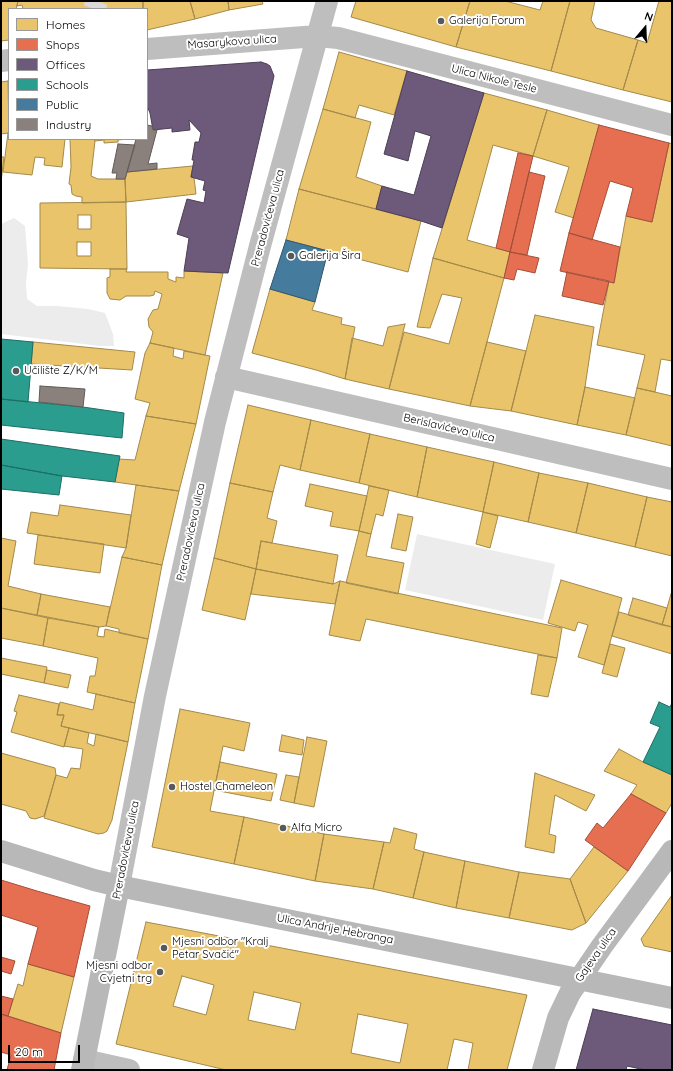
<!DOCTYPE html>
<meta charset="utf-8">
<style>
body{margin:0}
#map{position:relative;width:673px;height:1071px;overflow:hidden;background:#fff;font-family:Quicksand,sans-serif}
canvas{display:block}
.frame{position:absolute;inset:0;border:2px solid #000;pointer-events:none}
.legend{position:absolute;left:8px;top:8px;width:140px;height:132px;box-sizing:border-box;background:#fff;border:1px solid #999;margin:0;padding:5px 7px;list-style:none;font-size:12px;color:#000}
.legend li{display:flex;align-items:center;gap:8px;height:20px}
.legend b{width:20px;border:1px solid #999}
.north{position:absolute;left:625px;top:8px;width:40px;height:40px;-webkit-text-stroke:3px #fff;paint-order:stroke;rotate:19deg;font-size:11px;font-weight:700;line-height:16px;text-align:center;color:#000}
.north::after{content:'';display:block;margin:auto;width:14px;height:18px;background:#000;clip-path:polygon(50% 0,100% 100%,50% 72%,0 100%)}
.scale{position:absolute;left:8px;top:1045px;width:72px;height:18px;box-sizing:border-box;border:2px solid #000;border-top:0;padding-left:5px;font-size:12px;line-height:14px;white-space:nowrap;color:#000;-webkit-text-stroke:3px #fff;paint-order:stroke}
</style>
<div id="map">
<canvas width="673" height="1071"></canvas>
<div class="frame"></div>
<ul class="legend">
<li><b style="height:11px;background:#e9c46a"></b>Homes</li>
<li><b style="height:11px;background:#e76f51"></b>Shops</li>
<li><b style="height:11px;background:#6d597a"></b>Offices</li>
<li><b style="height:11px;background:#2a9d8f"></b>Schools</li>
<li><b style="height:11px;background:#457b9d"></b>Public</li>
<li><b style="height:11px;background:#8a817c"></b>Industry</li>
</ul>
<div class="north">N</div>
<div class="scale">20 m</div>
</div>
<script>
const context = document.querySelector('canvas').getContext('2d');
context.lineJoin = 'round';
function fillPath(path, color) {
  context.fillStyle = color;
  context.fill(path, 'evenodd');
}
function shape(rows) {
  const path = new Path2D();
  for (const r of rows) {
    path.moveTo(r[0], r[1]);
    for (let i = 2; i < r.length; i += 2) path.lineTo(r[i], r[i + 1]);
  }
  return path;
}
function strokePath(path, color, width, dash) {
  context.strokeStyle = color;
  context.lineWidth = width;
  context.lineCap = dash ? 'butt' : 'round';
  context.setLineDash(dash || []);
  context.stroke(path);
}
function drawText(font, color, halo, rows, align = 'center') {
  context.font = font + ' Quicksand,sans-serif';
  context.lineWidth = 4;
  context.setLineDash([]);
  context.textBaseline = 'middle';
  context.strokeStyle = halo;
  context.fillStyle = color;
  for (const [text, x, y, turn = 0] of rows) {
    context.save();
    context.translate(x, y);
    context.rotate((+turn || 0) * Math.PI / 180);
    context.textAlign = isNaN(turn) ? turn : align;
    if (halo) context.strokeText(text, 0, 0);
    context.fillText(text, 0, 0);
    context.restore();
  }
}
const green = shape([
 [14,218,25,226,28,264,26,283,27,299,37,306,57,306,88,309,105,313,113,334,114,346,100,346,1,334,1,224],
 [417,534,555,564,543,620,405,590]
]);
const homes = shape([
 [1,1,18,1,16,9,9,9,9,40,1,41,1,1],
 [18,1,143,1,143,9,23,9,22,5,17,6,18,1],
 [143,1,190,1,195,19,147,30,147,9,143,9,143,1],
 [190,1,228,1,229,10,195,19,190,1],
 [228,1,262,1,263,4,229,10,228,1],
 [356,1,470,1,456,47,351,17,356,1],
 [470,1,505,1,540,10,543,1,570,1,551,71,456,47,470,1],
 [570,1,595,1,591,20,596,28,638,40,623,90,551,71,570,1],
 [659,1,672,1,672,102,623,90,638,40,647,43,659,1],
 [339,52,407,71,394,115,359,105,355,118,323,109,339,52],
 [8,81,9,133,1,134,1,82,8,81],
 [484,93,547,110,533,156,493,145,467,240,510,252,504,278,433,258,484,93],
 [323,109,371,122,356,177,382,186,376,209,299,189,323,109],
 [547,110,599,125,574,218,555,212,569,167,533,156,547,110],
 [8,133,9,133,9,139,65,139,62,167,44,165,45,158,35,157,32,175,3,172,8,133],
 [70,139,93,139,95,141,91,176,98,179,125,179,126,202,82,203,82,197,76,196,72,194,71,185,69,184,71,167,70,139],
 [93,139,127,139,118,140,118,142,104,143,104,140,95,141,93,139],
 [669,143,672,144,672,361,661,359,655,392,637,388,645,355,597,345,609,281,614,283,626,216,652,222,669,143],
 [1,157,4,157,1,182,1,157],
 [193,166,191,177,194,178,196,194,126,202,125,179,127,172,193,166],
 [299,189,421,221,408,272,286,240,299,189],
 [126,202,127,269,40,268,40,203,126,202],
 [78,215,91,215,91,229,78,229,78,215],
 [77,242,91,242,91,256,77,256,77,242],
 [433,258,504,278,470,406,389,389,404,332,449,344,462,298,442,294,430,328,417,327,433,258],
 [110,269,127,269,126,272,168,272,168,279,176,282,176,277,184,278,184,271,223,273,205,355,150,343,153,332,149,327,148,319,153,310,158,309,162,294,155,291,154,295,150,296,126,296,120,300,110,299,107,293,107,278,110,277,110,269],
 [270,289,315,302,312,310,342,318,341,324,355,327,345,379,316,370,252,353,270,289],
 [535,315,594,327,585,387,577,425,511,411,535,315],
 [405,324,389,389,345,379,352,338,383,346,388,327,405,324],
 [33,342,135,352,132,370,31,364,33,342],
 [487,342,526,351,511,411,470,406,487,342],
 [150,343,174,348,173,356,183,359,184,351,210,356,196,424,146,416,150,403,135,399,145,353,150,343],
 [585,387,635,398,626,435,577,425,585,387],
 [637,388,672,396,672,446,626,435,637,388],
 [248,405,311,420,300,470,280,465,273,492,230,483,248,405],
 [146,416,196,424,179,491,115,482,119,459,135,460,146,416],
 [311,420,370,434,359,483,300,470,311,420],
 [370,434,427,447,417,497,359,483,370,434],
 [427,447,494,462,483,512,417,497,427,447],
 [494,462,539,473,528,522,483,512,494,462],
 [539,473,588,483,576,533,528,522,539,473],
 [230,483,273,492,267,518,277,521,272,543,261,541,256,569,214,558,230,483],
 [588,483,647,497,635,547,576,533,588,483],
 [310,484,367,496,359,531,330,526,333,512,305,506,310,484],
 [136,485,179,491,162,565,122,557,126,548,136,485],
 [369,486,389,490,383,516,376,514,371,534,359,531,369,486],
 [647,497,672,502,672,556,635,547,647,497],
 [60,505,131,515,126,548,27,533,31,512,58,516,60,505],
 [483,512,498,516,490,548,476,544,483,512],
 [398,514,413,517,406,551,391,548,398,514],
 [359,531,371,534,366,556,404,563,398,594,346,583,359,531],
 [38,535,104,544,100,573,34,564,38,535],
 [1,538,16,541,8,586,41,594,37,615,1,608,1,538],
 [261,541,338,555,333,584,256,569,261,541],
 [122,557,162,565,148,639,119,633,119,629,106,626,122,557],
 [214,558,256,569,245,620,202,610,214,558],
 [256,569,333,584,340,581,335,604,251,594,256,569],
 [561,580,622,598,604,665,578,657,588,625,578,622,575,631,548,623,561,580],
 [340,581,562,628,557,658,366,619,360,641,329,635,340,581],
 [41,594,110,607,106,626,99,627,37,615,41,594],
 [671,594,672,594,672,627,662,625,671,594],
 [633,598,667,608,662,625,628,615,633,598],
 [1,608,48,618,43,646,1,638,1,608],
 [619,612,672,627,672,654,612,636,619,612],
 [48,618,99,627,97,636,104,637,105,629,148,639,135,703,87,692,90,676,95,676,98,658,43,646,48,618],
 [610,644,625,648,617,677,602,673,610,644],
 [538,655,557,658,548,697,531,694,538,655],
 [1,658,47,667,44,683,1,674,1,658],
 [47,670,71,675,68,688,44,683,47,670],
 [96,694,135,703,128,742,61,726,64,715,57,715,60,702,93,710,96,694],
 [19,695,59,704,57,715,64,715,61,726,69,728,64,747,11,732,17,712,14,711,19,695],
 [180,709,250,723,244,751,223,746,210,811,244,817,234,864,152,847,180,709],
 [69,728,89,733,87,743,94,746,96,734,128,742,112,820,107,831,104,833,98,834,44,818,56,775,67,778,71,768,80,769,83,749,64,746,69,728],
 [282,735,304,740,302,755,279,751,282,735],
 [307,737,327,741,314,807,294,803,307,737],
 [619,749,643,762,672,775,672,803,666,813,631,794,637,785,604,771,619,749],
 [1,753,55,768,56,775,44,816,35,819,30,818,26,811,1,804,1,753],
 [220,762,277,774,271,801,214,790,220,762],
 [535,773,595,795,586,811,555,795,549,834,556,836,554,853,525,847,535,773],
 [286,775,299,777,294,803,280,800,286,775],
 [244,817,324,834,315,881,234,864,244,817],
 [394,828,417,834,414,849,424,852,413,898,373,889,384,842,390,843,394,828],
 [324,834,384,842,373,889,315,881,324,834],
 [594,847,628,871,586,923,570,879,594,847],
 [424,852,465,861,456,908,413,898,424,852],
 [465,861,519,872,509,918,456,908,465,861],
 [519,872,570,879,586,923,572,930,509,918,519,872],
 [672,895,672,952,644,946,641,939,672,895],
 [146,922,527,995,507,1070,468,1070,473,1043,454,1039,447,1070,226,1070,116,1044,146,922],
 [182,976,214,985,206,1015,173,1006,182,976],
 [254,992,301,1003,295,1030,248,1020,254,992],
 [358,1014,408,1024,400,1063,351,1053,358,1014],
 [28,964,74,977,61,1033,8,1016,18,984,23,986,28,964]
]);
const shops = shape([
 [599,125,669,143,652,222,626,216,633,188,610,181,592,240,569,233,599,125],
 [518,153,533,156,510,252,496,248,518,153],
 [529,172,545,176,527,255,510,252,529,172],
 [569,233,620,247,614,283,560,271,569,233],
 [510,252,539,258,535,273,517,269,514,280,504,278,510,252],
 [567,272,609,281,603,305,562,296,567,272],
 [631,794,666,813,628,871,585,840,597,823,603,828,631,794],
 [1,880,37,891,90,906,74,977,28,964,38,927,1,915,1,880],
 [1,957,15,961,11,974,1,971,1,957],
 [1,996,13,999,8,1016,1,1014,1,996],
 [1,1014,61,1033,54,1070,7,1070,11,1055,1,1052,1,1014]
]);
const offices = shape([
 [261,62,267,64,270,66,274,76,228,273,184,271,189,238,177,234,187,199,204,203,206,191,203,190,205,181,191,177,194,160,192,160,195,142,199,142,201,133,189,120,190,130,172,132,172,128,153,130,150,113,147,106,147,70,261,62],
 [407,71,484,93,442,228,421,221,376,209,382,186,414,195,431,136,415,131,408,161,384,154,407,71],
 [593,1009,672,1025,672,1070,645,1070,627,1066,626,1070,576,1070,593,1009]
]);
const schools = shape([
 [1,339,33,342,28,402,1,399,1,339],
 [1,399,83,407,124,413,122,438,1,425,1,399],
 [1,439,120,456,115,482,62,476,1,465,1,439],
 [1,465,62,476,59,495,1,489,1,465],
 [659,702,670,707,672,703,672,775,643,762,660,727,650,723,659,702]
]);
const public = shape([
 [286,240,328,251,315,302,270,289,286,240]
]);
const industry = shape([
 [147,125,152,126,153,130,157,130,148,164,157,163,157,169,127,172,136,139,147,139,147,125],
 [118,144,135,145,125,179,116,179,117,173,112,173,118,144],
 [40,386,85,389,83,407,39,402,40,386]
]);
const streetTunnel = shape([
 [94,9,97,1]
]);
const street = shape([
 [147,49,317,36,338,38,672,125],
 [1,61,9,60],
 [226,377,672,479],
 [119,886,155,696,215,422,260,246,327,1],
 [84,1060,129,1070]
]);
const secondary = shape([
 [1,851,94,880,119,886,672,998],
 [82,1070,119,886],
 [543,1070,558,1018,570,993,602,946,672,851]
]);
const markers = [
 [441,21,4,"#595959"],
 [291,256,4,"#595959"],
 [16,371,4,"#595959"],
 [172,787,4,"#595959"],
 [283,828,4,"#595959"],
 [164,948,4,"#595959"],
 [160,972,4,"#595959"]
];
const poiNames = [
 ["Galerija Forum",449,21],
 ["Galerija Šira",299,256],
 ["Učilište Z/K/M",24,371],
 ["Hostel Chameleon",180,787],
 ["Alfa Micro",291,828],
 ["Mjesni odbor \"Kralj",172,942],
 ["Petar Svačić\"",172,955],
 ["Mjesni odbor",152,966,"right"],
 ["Cvjetni trg",152,979,"right"]
];
const streetNames = [
 ["Masarykova ulica",232,42,-4],
 ["Ulica Nikole Tesle",494,79,14],
 ["Preradovićeva ulica",268,218,-75],
 ["Berislavićeva ulica",449,428,13],
 ["Preradovićeva ulica",191,532,-78],
 ["Preradovićeva ulica",126,850,-79],
 ["Ulica Andrije Hebranga",335,929,11],
 ["Gajeva ulica",596,955,-55]
];
fillPath(green, '#ececec');
fillPath(homes, '#e9c46a');
strokePath(homes, '#a3894a', 1);
fillPath(shops, '#e76f51');
strokePath(shops, '#a24e39', 1);
fillPath(offices, '#6d597a');
strokePath(offices, '#4c3e55', 1);
fillPath(schools, '#2a9d8f');
strokePath(schools, '#1d6e64', 1);
fillPath(public, '#457b9d');
strokePath(public, '#30566e', 1);
fillPath(industry, '#8a817c');
strokePath(industry, '#615a57', 1);
strokePath(streetTunnel, '#d9d9d9', 22, [22, 11]);
strokePath(street, '#bebebe', 22);
strokePath(secondary, '#b8b8b8', 22);
for (const [x, y, r, color] of markers) {
  const dot = new Path2D();
  dot.arc(x, y, r, 0, 2 * Math.PI);
  context.fillStyle = color;
  context.fill(dot);
  strokePath(dot, '#fff', 1.5);
}
drawText('11px', '#000', '#fff', poiNames, 'left');
drawText('11px', '#000', '#fff', streetNames);
</script>
